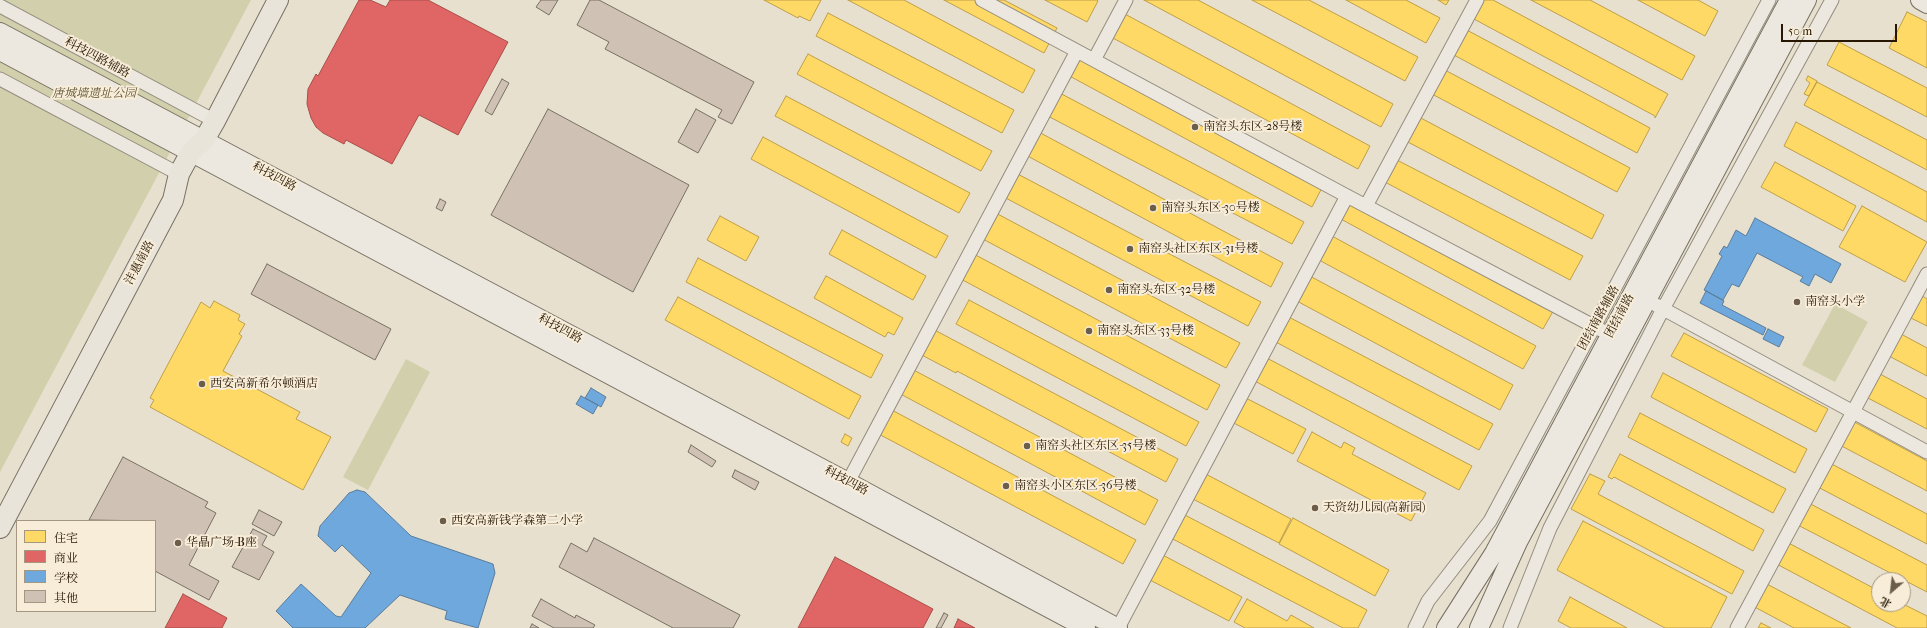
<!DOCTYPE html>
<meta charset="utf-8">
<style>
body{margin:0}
#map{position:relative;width:1927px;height:628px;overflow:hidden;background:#e8e0ce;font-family:"IM FELL French Canon","Noto Serif SC",serif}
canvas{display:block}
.legend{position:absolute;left:16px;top:520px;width:140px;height:92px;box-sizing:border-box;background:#f7edd8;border:1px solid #a49782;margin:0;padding:5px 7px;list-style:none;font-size:12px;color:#271602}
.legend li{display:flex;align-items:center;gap:8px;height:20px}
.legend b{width:20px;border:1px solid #a49782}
.north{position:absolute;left:1871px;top:572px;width:40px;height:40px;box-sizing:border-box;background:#f7edd8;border:1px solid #a49782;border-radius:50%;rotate:208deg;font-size:11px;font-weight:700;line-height:16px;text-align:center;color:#271602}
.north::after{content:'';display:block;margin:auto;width:14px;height:18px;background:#6b5d49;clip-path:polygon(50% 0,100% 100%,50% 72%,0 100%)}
.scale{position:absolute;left:1781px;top:24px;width:116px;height:18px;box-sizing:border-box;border:2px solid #271602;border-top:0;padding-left:5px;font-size:12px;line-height:14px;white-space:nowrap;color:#271602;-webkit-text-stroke:3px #f7edd8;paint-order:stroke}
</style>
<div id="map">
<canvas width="1927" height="628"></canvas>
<ul class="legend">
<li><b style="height:11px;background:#ffd966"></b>住宅</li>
<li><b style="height:11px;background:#e06666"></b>商业</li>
<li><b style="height:11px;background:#6fa8dc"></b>学校</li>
<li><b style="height:11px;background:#d0c1b5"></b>其他</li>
</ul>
<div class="north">北</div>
<div class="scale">50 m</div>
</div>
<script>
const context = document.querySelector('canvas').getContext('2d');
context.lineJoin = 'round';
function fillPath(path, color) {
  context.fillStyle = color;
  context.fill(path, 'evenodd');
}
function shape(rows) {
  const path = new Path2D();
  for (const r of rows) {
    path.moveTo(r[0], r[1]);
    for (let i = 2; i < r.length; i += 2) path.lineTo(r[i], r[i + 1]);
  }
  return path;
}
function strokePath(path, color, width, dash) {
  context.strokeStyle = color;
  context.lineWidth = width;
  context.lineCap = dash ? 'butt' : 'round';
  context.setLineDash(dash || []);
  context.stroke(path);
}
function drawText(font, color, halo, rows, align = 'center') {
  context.font = font + ' "IM FELL French Canon","Noto Serif SC",serif';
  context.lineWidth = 4;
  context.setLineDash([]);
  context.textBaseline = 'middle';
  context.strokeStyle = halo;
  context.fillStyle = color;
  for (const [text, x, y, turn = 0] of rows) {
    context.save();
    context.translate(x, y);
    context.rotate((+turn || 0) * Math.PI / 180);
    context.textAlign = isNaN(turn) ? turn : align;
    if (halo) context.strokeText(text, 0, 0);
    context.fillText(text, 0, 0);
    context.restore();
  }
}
const green = shape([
 [0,0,251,0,0,472],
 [1835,304,1868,322,1835,382,1802,365],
 [406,359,430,372,368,490,343,477]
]);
const homes = shape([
 [764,0,821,0,810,21,799,16,798,18,764,0],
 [848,0,904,0,1035,70,1023,93,848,0],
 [944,0,1004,0,1057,28,1044,53,944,0],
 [1045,0,1097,0,1098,1,1087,22,1045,0],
 [1144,0,1198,0,1393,104,1381,127,1144,0],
 [1252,0,1309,0,1418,57,1405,81,1252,0],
 [1346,0,1406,0,1440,18,1426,43,1346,0],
 [1438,0,1449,0,1446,5,1438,0],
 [1482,0,1493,0,1668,94,1655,118,1655,116,1472,18,1482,0],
 [1531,0,1590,0,1695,56,1682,80,1531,0],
 [1638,0,1698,0,1718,11,1705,36,1638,0],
 [1907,12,1927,22,1927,68,1889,48,1907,12],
 [828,13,1014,110,1002,133,816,36,828,13],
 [1123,13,1370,146,1358,169,1111,37,1123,13],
 [1465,29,1650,128,1637,153,1452,54,1465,29],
 [1839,42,1927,88,1927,117,1827,65,1839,42],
 [1078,48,1325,182,1312,207,1064,73,1078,48],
 [808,54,992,151,981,171,797,74,808,54],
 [1443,69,1630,168,1617,192,1430,93,1443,69],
 [1808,76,1817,81,1809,96,1804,94,1810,83,1806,80,1808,76],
 [1817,82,1927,140,1927,170,1804,105,1817,82],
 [1056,91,1304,222,1292,244,1044,114,1056,91],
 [786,96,970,193,959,213,775,116,786,96],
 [1419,117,1604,215,1592,239,1406,141,1419,117],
 [1796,122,1927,192,1927,222,1784,146,1796,122],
 [1035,130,1283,263,1271,287,1022,153,1035,130],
 [763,137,948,236,936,258,751,159,763,137],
 [1395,159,1583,256,1570,280,1383,181,1395,159],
 [1775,162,1856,206,1843,231,1761,187,1775,162],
 [1012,171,1261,302,1248,326,1000,195,1012,171],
 [1352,195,1556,306,1543,329,1339,218,1352,195],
 [1862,206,1927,242,1905,282,1839,247,1862,206],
 [992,211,1240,343,1226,368,979,237,992,211],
 [720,216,759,237,746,261,707,240,720,216],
 [842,230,926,276,913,300,829,254,842,230],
 [1330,235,1536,346,1523,369,1317,259,1330,235],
 [970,252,1220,385,1207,410,957,277,970,252],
 [698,258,883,355,871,378,686,282,698,258],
 [1308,275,1513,385,1500,410,1295,300,1308,275],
 [826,276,903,318,894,335,888,332,885,337,814,298,826,276],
 [1921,295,1927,299,1927,326,1909,317,1921,295],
 [678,297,861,396,849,419,665,320,678,297],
 [969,300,1199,422,1186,446,956,324,969,300],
 [214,301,240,315,238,320,245,324,239,334,242,336,223,371,300,412,296,419,331,437,303,490,150,407,154,400,150,398,201,302,210,308,214,301],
 [1285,315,1493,424,1479,450,1272,340,1285,315],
 [927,326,1178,459,1166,482,957,371,956,373,914,351,927,326],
 [1684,333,1828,409,1816,432,1671,356,1684,333],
 [1901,334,1927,348,1927,376,1889,356,1901,334],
 [1263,356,1472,466,1459,490,1251,379,1263,356],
 [908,367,1158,500,1145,525,895,391,908,367],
 [1663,373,1807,449,1795,473,1651,397,1663,373],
 [1880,374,1927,399,1927,429,1868,398,1880,374],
 [1242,396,1306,429,1293,454,1230,421,1242,396],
 [888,408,1136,540,1123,564,875,432,888,408],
 [1640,413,1786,489,1773,513,1628,437,1640,413],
 [1847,418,1927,461,1927,491,1834,442,1847,418],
 [1312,432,1341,448,1344,442,1355,448,1352,454,1426,493,1411,521,1297,461,1312,432],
 [845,434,852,438,848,446,841,442,845,434],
 [1620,454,1764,530,1753,551,1614,477,1612,479,1608,477,1620,454],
 [1824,460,1927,514,1927,544,1812,484,1824,460],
 [1202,472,1291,519,1279,543,1189,497,1202,472],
 [1590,474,1605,481,1598,494,1744,571,1732,594,1571,509,1590,474],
 [1803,500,1927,565,1927,592,1792,522,1803,500],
 [1181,513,1367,610,1358,628,1343,628,1169,537,1181,513],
 [1293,518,1389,570,1375,596,1279,544,1293,518],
 [1583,521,1727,597,1711,628,1665,628,1557,570,1583,521],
 [1783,540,1879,591,1879,604,1903,604,1927,616,1927,628,1897,628,1771,561,1783,540],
 [1159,553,1242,597,1229,621,1146,578,1159,553],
 [1761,581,1851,628,1794,628,1749,604,1761,581],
 [1570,597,1627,628,1571,628,1558,621,1570,597],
 [1247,599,1287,621,1291,615,1314,628,1245,628,1234,622,1247,599],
 [1761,623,1771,628,1758,628,1761,623]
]);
const shops = shape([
 [359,0,370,0,386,7,390,0,428,0,508,42,458,135,419,115,392,164,346,140,344,144,323,133,316,127,311,118,307,104,308,89,316,74,318,76,359,0],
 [835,557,933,609,923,628,798,628,835,557],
 [183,594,227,618,222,628,165,628,183,594],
 [958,619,975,628,954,628,958,619]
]);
const schools = shape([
 [1755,218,1841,264,1831,283,1815,274,1809,286,1800,281,1803,277,1757,253,1739,287,1732,284,1723,300,1704,290,1722,256,1719,254,1724,246,1727,248,1736,230,1746,236,1755,218],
 [1706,291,1724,301,1722,305,1766,328,1763,335,1700,303,1706,291],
 [1768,329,1784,337,1779,347,1763,339,1768,329],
 [591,388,606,397,601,407,585,398,591,388],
 [581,396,598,405,593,414,576,404,581,396],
 [357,490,365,492,411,536,493,564,495,573,478,628,445,619,447,611,400,595,365,628,293,628,276,611,301,584,336,616,341,617,371,573,342,545,335,552,318,536,320,526,349,493,357,490]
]);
const building = shape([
 [541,0,558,0,549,15,536,7,541,0],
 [590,0,599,0,754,82,732,124,718,117,722,110,605,49,609,42,577,25,590,0],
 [502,79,509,83,492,115,485,111,502,79],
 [548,109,689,185,633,292,491,215,548,109],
 [696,109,716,120,698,153,678,142,696,109],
 [440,199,446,202,442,211,436,208,440,199],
 [267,264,391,329,375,360,251,294,267,264],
 [691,445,716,461,712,467,688,452,691,445],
 [123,457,208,502,205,507,216,513,189,565,219,581,209,600,155,571,155,521,89,520,123,457],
 [735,470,759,482,755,490,732,477,735,470],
 [259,510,282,522,274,536,252,524,259,510],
 [253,529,267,536,262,545,274,552,259,580,232,567,253,529],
 [594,538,740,615,733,628,673,628,559,567,571,543,587,552,594,538],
 [541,599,575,618,576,615,595,625,593,628,554,628,532,616,541,599],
 [944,613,948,615,941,628,936,628,944,613],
 [532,624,539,628,530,628,532,624]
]);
const street = shape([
 [982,0,1347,196,1601,330],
 [0,6,215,121],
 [1094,60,1126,0],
 [0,79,179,174],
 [1366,206,1477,0],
 [1656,305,1927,452],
 [848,482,1077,51],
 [1118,628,1347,196],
 [1415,628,1428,601,1490,521,1769,0],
 [1510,628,1550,528,1663,309,1832,0],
 [1737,628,1927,274]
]);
const secondary = shape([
 [1920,0,1927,4],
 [0,32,848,482,1118,628],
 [0,51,1086,628],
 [1446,628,1494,553,1789,0],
 [1479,628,1518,542,1807,0]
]);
const primary = shape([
 [0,528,173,200,179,174,191,152,204,140,215,121,278,0]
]);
const markers = [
 [1195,127,4,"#6b5d49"],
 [1153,208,4,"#6b5d49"],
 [1130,249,4,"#6b5d49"],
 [1109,290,4,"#6b5d49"],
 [1797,302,4,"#6b5d49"],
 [1089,331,4,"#6b5d49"],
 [202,384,4,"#6b5d49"],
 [1027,446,4,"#6b5d49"],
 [1006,486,4,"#6b5d49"],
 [1315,508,4,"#6b5d49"],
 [443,521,4,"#6b5d49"],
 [178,543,4,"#6b5d49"]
];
const streetNames = [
 ["科技四路辅路",97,58,28],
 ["科技四路",274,177,28],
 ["沣惠南路",140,263,-62],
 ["团结南路",1620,316,-62],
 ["团结南路辅路",1599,318,-61],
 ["科技四路",560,329,28],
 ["科技四路",846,481,28]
];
const parkNames = [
 ["唐城墙遗址公园",94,94]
];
const poiNames = [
 ["南窑头东区-28号楼",1203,127],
 ["南窑头东区-30号楼",1161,208],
 ["南窑头社区东区-31号楼",1138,249],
 ["南窑头东区-32号楼",1117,290],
 ["南窑头小学",1805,302],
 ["南窑头东区-33号楼",1097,331],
 ["西安高新希尔顿酒店",210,384],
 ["南窑头社区东区-35号楼",1035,446],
 ["南窑头小区东区-36号楼",1014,486],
 ["天资幼儿园(高新园)",1323,508],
 ["西安高新钱学森第二小学",451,521],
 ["华晶广场-B座",186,543]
];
fillPath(green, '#d2d0ac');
fillPath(homes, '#ffd966');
strokePath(homes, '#be9e48', 1);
fillPath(shops, '#e06666');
strokePath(shops, '#a84e48', 1);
fillPath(schools, '#6fa8dc');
strokePath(schools, '#597c9b', 1);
fillPath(building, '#d0c1b5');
strokePath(building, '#777064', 1);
strokePath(street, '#938c7f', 15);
strokePath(secondary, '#777064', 20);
strokePath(primary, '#777064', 22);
strokePath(street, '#ece8df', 13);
strokePath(secondary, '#ece8df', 18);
strokePath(primary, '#e9e4da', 20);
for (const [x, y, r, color] of markers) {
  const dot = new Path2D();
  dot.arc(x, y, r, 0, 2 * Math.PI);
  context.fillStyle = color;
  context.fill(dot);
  strokePath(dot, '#f7edd8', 1.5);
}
drawText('12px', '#271602', '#f7edd8', streetNames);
drawText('italic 12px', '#5d5234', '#f7edd8', parkNames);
drawText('12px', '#271602', '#f7edd8', poiNames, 'left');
</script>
